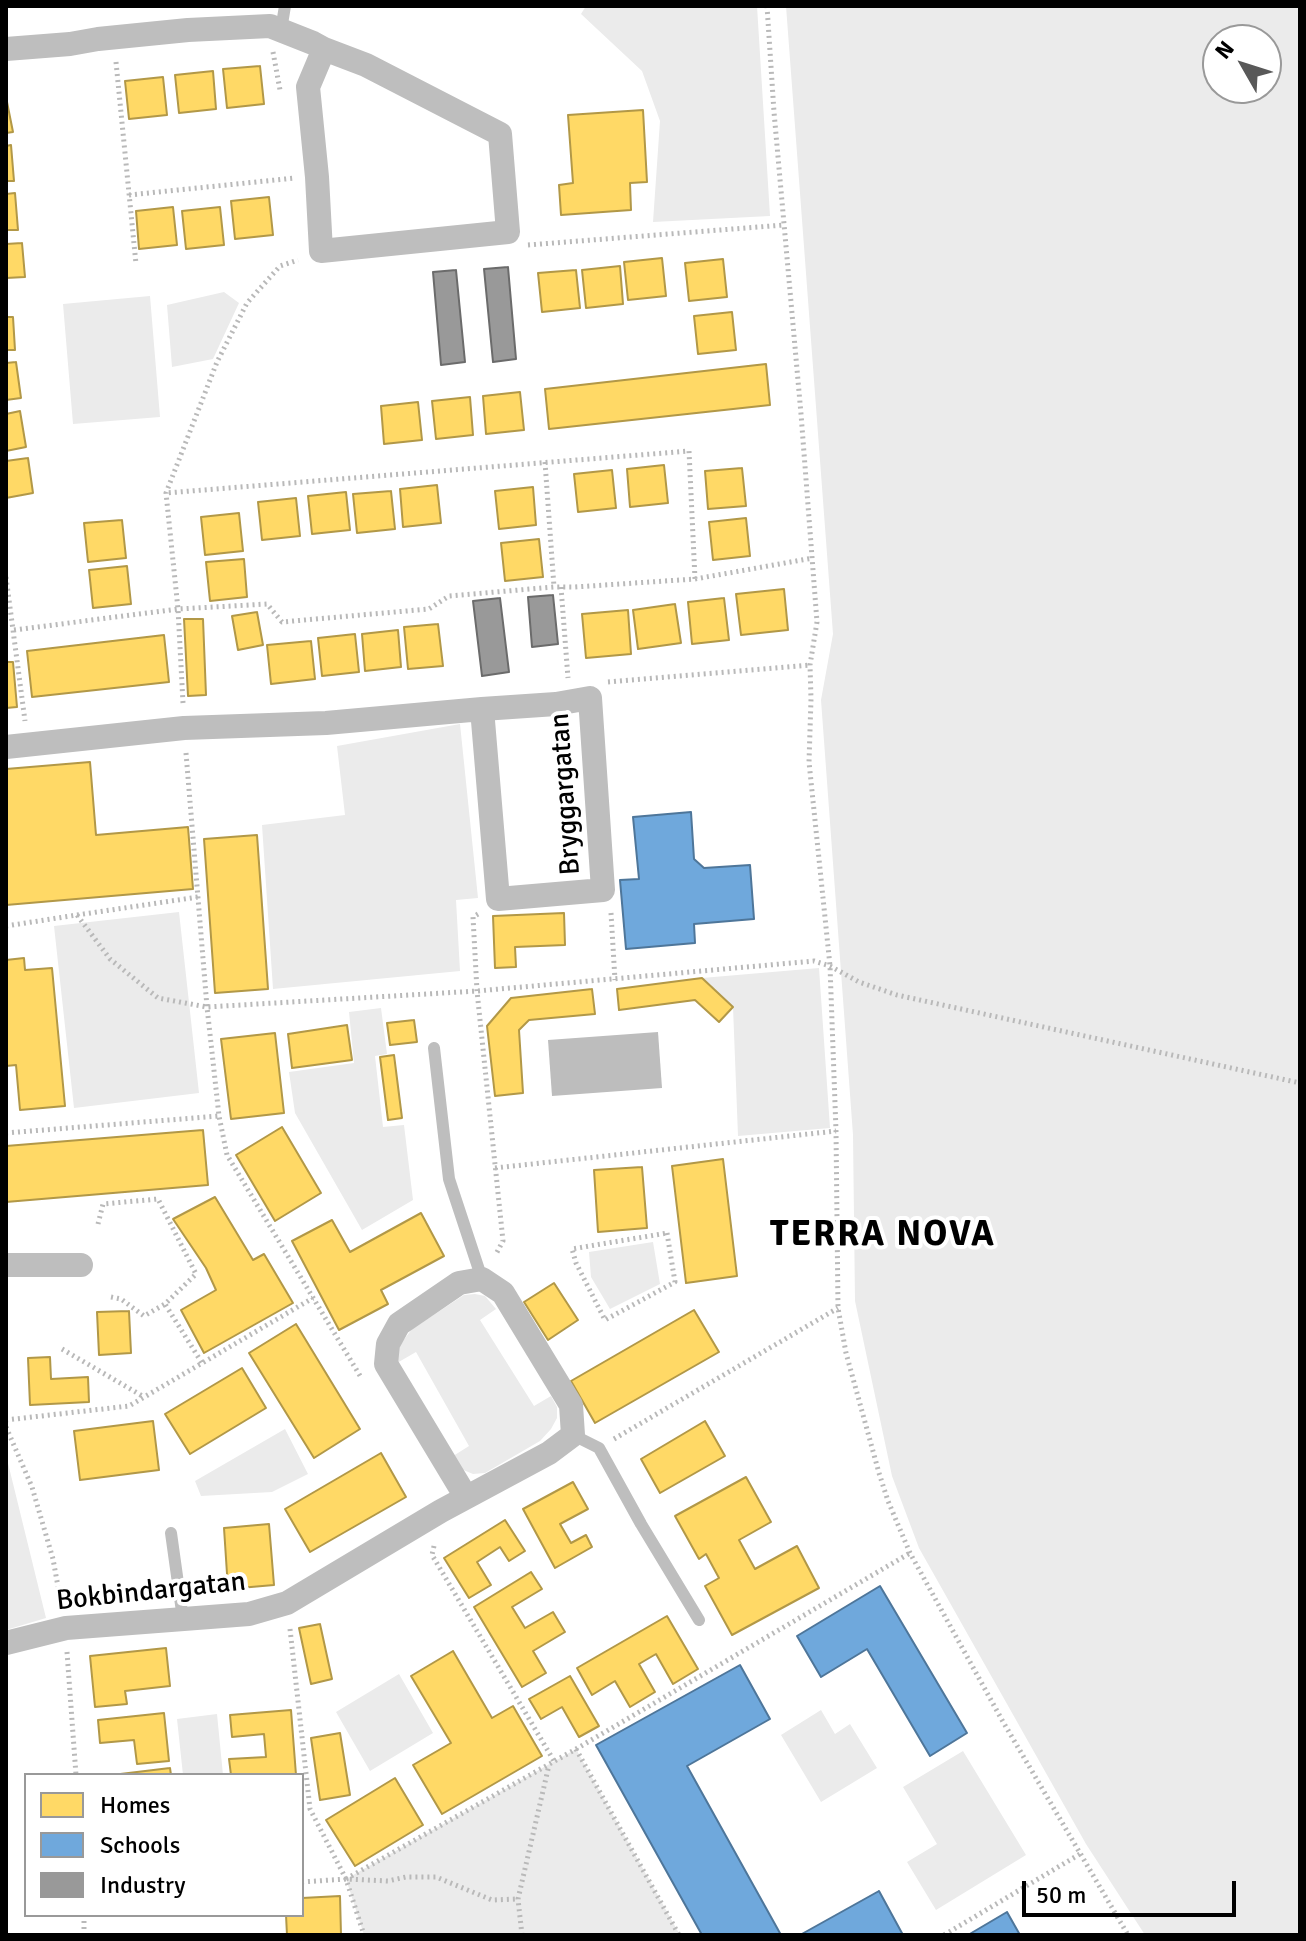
<!DOCTYPE html>
<style>
body{margin:0}
#map{position:relative;width:1306px;height:1941px;overflow:hidden;background:#fff;font-family:Signika,sans-serif}
canvas{display:block}
.frame{position:absolute;inset:0;border:8px solid #000;pointer-events:none}
.legend{position:absolute;left:24px;top:1773px;width:280px;height:144px;box-sizing:border-box;background:#fff;border:2px solid #999;margin:0;padding:10px 14px;list-style:none;font-size:24px;color:#000}
.legend li{display:flex;align-items:center;gap:16px;height:40px}
.legend b{width:40px;border:2px solid #999}
.north{position:absolute;left:1202px;top:24px;width:80px;height:80px;box-sizing:border-box;background:#fff;border:2px solid #999;border-radius:50%;rotate:309deg;font-size:22px;font-weight:700;line-height:32px;text-align:center;color:#000}
.north::after{content:'';display:block;margin:auto;width:28px;height:36px;background:#595959;clip-path:polygon(50% 0,100% 100%,50% 72%,0 100%)}
.scale{position:absolute;left:1022px;top:1881px;width:214px;height:36px;box-sizing:border-box;border:4px solid #000;border-top:0;padding-left:10px;font-size:24px;line-height:28px;white-space:nowrap;color:#000;-webkit-text-stroke:6px #fff;paint-order:stroke}
</style>
<div id="map">
<canvas width="1306" height="1941"></canvas>
<div class="frame"></div>
<ul class="legend">
<li><b style="height:22px;background:#ffd966"></b>Homes</li>
<li><b style="height:22px;background:#6fa8dc"></b>Schools</li>
<li><b style="height:22px;background:#999"></b>Industry</li>
</ul>
<div class="north">N</div>
<div class="scale">50 m</div>
</div>
<script>
const context = document.querySelector('canvas').getContext('2d');
context.lineJoin = 'round';
function fillPath(path, color) {
  context.fillStyle = color;
  context.fill(path, 'evenodd');
}
function shape(rows) {
  const path = new Path2D();
  for (const r of rows) {
    path.moveTo(r[0], r[1]);
    for (let i = 2; i < r.length; i += 2) path.lineTo(r[i], r[i + 1]);
  }
  return path;
}
function strokePath(path, color, width, dash) {
  context.strokeStyle = color;
  context.lineWidth = width;
  context.lineCap = dash ? 'butt' : 'round';
  context.setLineDash(dash || []);
  context.stroke(path);
}
function drawText(font, color, halo, rows, align = 'center') {
  context.font = font + ' Signika,sans-serif';
  context.lineWidth = 8;
  context.setLineDash([]);
  context.textBaseline = 'middle';
  context.strokeStyle = halo;
  context.fillStyle = color;
  for (const [text, x, y, turn = 0] of rows) {
    context.save();
    context.translate(x, y);
    context.rotate((+turn || 0) * Math.PI / 180);
    context.textAlign = isNaN(turn) ? turn : align;
    if (halo) context.strokeText(text, 0, 0);
    context.fillText(text, 0, 0);
    context.restore();
  }
}
const green = shape([
 [586,6,757,6,770,216,653,222,660,121,642,71,581,14],
 [786,6,1300,6,1300,1935,1145,1935,1086,1844,919,1548,892,1476,855,1301,853,1135,821,700,833,634],
 [1218,40,1266,40,1266,88,1218,88],
 [224,292,239,303,213,359,172,367,167,305],
 [150,296,160,417,73,424,63,304],
 [460,724,478,898,456,900,460,971,273,989,262,825,345,815,337,746],
 [179,912,199,1093,74,1108,54,926],
 [819,968,830,1128,738,1136,733,1007,702,978],
 [381,1008,387,1054,375,1056,383,1127,404,1125,413,1200,362,1230,295,1113,289,1072,354,1063,349,1012],
 [653,1242,660,1284,610,1309,591,1277,589,1252],
 [475,1294,485,1296,496,1309,480,1320,534,1406,551,1396,557,1407,557,1418,551,1429,540,1441,485,1473,473,1474,461,1469,450,1458,469,1446,416,1352,397,1363,399,1346,412,1329,464,1295],
 [285,1429,308,1474,272,1492,201,1496,195,1481],
 [6,1455,46,1618,6,1630],
 [399,1674,433,1733,370,1771,336,1712],
 [821,1710,835,1734,850,1724,877,1768,821,1802,781,1735],
 [217,1714,223,1775,183,1775,177,1719],
 [576,1749,680,1935,364,1935,346,1879],
 [963,1751,1026,1855,936,1910,907,1862,937,1844,903,1787]
]);
const water = shape([
 [658,1032,662,1088,552,1096,548,1040]
]);
const homes = shape([
 [260,66,264,104,227,108,223,69,260,66],
 [213,71,216,109,179,113,175,75,213,71],
 [163,77,167,115,129,119,125,81,163,77],
 [6,97,13,132,6,133,6,97],
 [643,110,647,182,630,183,631,210,561,215,559,185,573,183,568,115,643,110],
 [11,145,14,181,6,181,6,146,11,145],
 [15,193,18,230,6,230,6,194,15,193],
 [269,197,273,235,235,239,231,201,269,197],
 [173,207,177,245,139,249,136,211,173,207],
 [220,207,224,245,186,249,182,211,220,207],
 [22,243,25,277,6,278,6,244,22,243],
 [662,258,666,296,628,300,624,262,662,258],
 [723,259,727,297,689,301,685,263,723,259],
 [620,266,623,304,586,308,582,270,620,266],
 [576,270,580,308,542,312,538,273,576,270],
 [732,312,736,350,698,354,694,316,732,312],
 [6,317,13,317,15,350,6,350,6,317],
 [16,362,21,398,6,400,6,363,16,362],
 [766,364,770,405,549,429,545,389,766,364],
 [520,392,524,430,486,434,483,396,520,392],
 [470,397,473,435,436,439,432,401,470,397],
 [418,402,422,440,384,444,381,406,418,402],
 [20,411,26,447,6,451,6,414,20,411],
 [28,458,33,493,6,498,6,461,28,458],
 [664,465,668,503,630,507,627,469,664,465],
 [742,468,746,506,708,509,705,471,742,468],
 [612,470,616,508,578,512,574,474,612,470],
 [437,485,441,523,403,527,400,489,437,485],
 [533,487,536,525,499,529,495,491,533,487],
 [391,491,395,529,357,533,353,494,391,491],
 [346,492,350,530,312,534,308,496,346,492],
 [296,498,300,536,262,540,258,502,296,498],
 [239,513,243,551,205,555,201,517,239,513],
 [746,518,750,556,713,560,709,522,746,518],
 [122,520,126,558,88,562,84,523,122,520],
 [539,539,543,577,505,581,501,543,539,539],
 [244,559,247,597,210,601,206,562,244,559],
 [127,566,131,604,93,608,89,570,127,566],
 [784,589,788,630,741,635,736,594,784,589],
 [724,598,729,640,692,644,688,602,724,598],
 [675,604,681,643,638,649,633,610,675,604],
 [628,610,631,654,586,658,582,614,628,610],
 [257,612,263,645,238,650,232,616,257,612],
 [184,619,203,619,206,695,188,696,184,619],
 [438,624,443,666,408,669,404,627,438,624],
 [398,630,401,667,365,671,362,634,398,630],
 [355,634,359,672,322,676,318,638,355,634],
 [164,635,169,682,32,697,27,651,164,635],
 [311,641,315,679,271,684,267,645,311,641],
 [6,662,13,662,17,707,6,708,6,662],
 [90,762,96,835,188,827,193,889,6,905,6,769,90,762],
 [257,835,268,989,215,993,204,839,257,835],
 [564,913,565,945,515,947,516,967,495,968,493,916,564,913],
 [24,958,25,970,52,968,65,1106,20,1110,16,1065,6,1066,6,960,24,958],
 [702,978,733,1007,719,1022,695,1000,619,1010,617,989,702,978],
 [592,989,595,1014,529,1020,519,1030,523,1093,495,1096,487,1026,511,998,592,989],
 [414,1020,417,1042,390,1045,387,1023,414,1020],
 [347,1025,352,1060,292,1068,288,1034,347,1025],
 [275,1033,284,1113,231,1119,221,1039,275,1033],
 [394,1055,402,1118,388,1120,380,1057,394,1055],
 [282,1127,321,1193,275,1221,236,1155,282,1127],
 [203,1130,208,1185,6,1202,6,1146,203,1130],
 [723,1159,737,1276,686,1283,672,1166,723,1159],
 [642,1167,647,1228,598,1232,594,1170,642,1167],
 [215,1197,253,1260,264,1254,293,1303,204,1353,181,1310,216,1290,206,1268,173,1219,215,1197],
 [421,1213,444,1256,381,1290,388,1304,339,1330,292,1241,332,1220,350,1252,421,1213],
 [554,1283,578,1320,548,1340,524,1302,554,1283],
 [694,1310,719,1352,595,1423,571,1381,694,1310],
 [129,1311,131,1353,99,1355,97,1312,129,1311],
 [296,1324,360,1429,314,1458,249,1353,296,1324],
 [50,1357,51,1379,88,1377,89,1402,30,1405,28,1358,50,1357],
 [242,1368,266,1408,190,1454,165,1414,242,1368],
 [153,1421,159,1470,80,1480,74,1431,153,1421],
 [705,1421,725,1456,660,1493,641,1459,705,1421],
 [381,1453,406,1497,310,1552,285,1509,381,1453],
 [746,1477,771,1522,739,1540,755,1569,797,1546,819,1588,732,1635,705,1586,719,1578,706,1554,699,1559,675,1516,746,1477],
 [573,1482,588,1509,560,1524,571,1543,586,1535,592,1547,555,1568,523,1509,573,1482],
 [505,1520,525,1551,509,1561,500,1547,477,1562,491,1585,469,1598,444,1558,505,1520],
 [269,1524,274,1585,228,1589,224,1528,269,1524],
 [531,1572,542,1589,512,1607,525,1628,553,1612,565,1632,533,1651,546,1673,522,1687,474,1607,531,1572],
 [667,1616,698,1669,673,1684,656,1654,639,1664,655,1692,630,1707,615,1681,592,1695,577,1668,667,1616],
 [320,1624,332,1679,311,1684,299,1628,320,1624],
 [166,1648,170,1686,125,1691,127,1704,95,1707,90,1656,166,1648],
 [453,1651,492,1718,513,1706,542,1756,442,1814,413,1765,451,1743,411,1676,453,1651],
 [570,1676,599,1726,579,1737,562,1707,541,1719,529,1699,570,1676],
 [291,1710,296,1775,231,1775,229,1759,266,1757,264,1734,232,1737,230,1715,291,1710],
 [164,1713,169,1761,137,1764,134,1740,100,1743,98,1720,164,1713],
 [340,1733,350,1795,320,1800,311,1738,340,1733],
 [170,1768,171,1775,112,1775,170,1768],
 [395,1778,423,1825,355,1866,326,1820,395,1778],
 [340,1896,341,1935,287,1935,286,1915,302,1915,302,1898,340,1896]
]);
const schools = shape([
 [691,812,694,859,704,868,750,865,754,919,694,924,695,943,626,949,620,880,639,879,633,817,691,812],
 [880,1586,967,1733,930,1756,867,1649,821,1677,797,1636,880,1586],
 [740,1665,770,1719,687,1766,781,1935,702,1935,596,1745,740,1665],
 [879,1891,903,1935,800,1935,879,1891],
 [1007,1912,1020,1935,968,1935,1007,1912]
]);
const industry = shape([
 [508,267,516,359,493,362,484,269,508,267],
 [456,270,465,362,441,365,433,272,456,270],
 [553,595,558,644,532,647,528,597,553,595],
 [500,598,509,672,482,676,473,601,500,598]
]);
const path = shape([
 [767,6,774,112,801,414,817,622,810,665,811,699,809,762,830,966,836,1131,838,1308,846,1353,879,1473,888,1501,910,1553,1002,1720,1128,1935],
 [273,52,280,90],
 [116,62,136,264],
 [129,195,295,178],
 [528,245,784,225],
 [545,462,554,587],
 [6,577,25,721],
 [695,579,813,558],
 [561,587,568,678],
 [14,630,178,609,267,604,282,622,429,609,449,596,554,587,575,587,695,579,689,451,166,493],
 [608,682,810,665],
 [183,703,178,609,166,493,217,362,247,303,280,266,298,260],
 [186,753,207,1007,219,1116,227,1155,362,1379],
 [611,913,615,980],
 [478,914,473,917,477,991,503,1241,496,1254],
 [77,915,198,897],
 [6,926,77,915,110,959,158,998,207,1007,477,991,814,961,830,966,859,982,897,995,1300,1083],
 [6,1133,219,1116],
 [495,1168,836,1131],
 [98,1224,103,1204,158,1199,196,1274,165,1304,202,1363],
 [667,1233,675,1282,605,1320,576,1263,572,1249,667,1233],
 [111,1297,121,1299,144,1316,165,1304],
 [62,1349,144,1397],
 [6,1420,129,1406,313,1298],
 [6,1427,32,1487,53,1559,61,1603],
 [614,1439,838,1308],
 [434,1546,432,1555,554,1761],
 [290,1629,310,1809,346,1879,364,1935],
 [67,1652,76,1775],
 [576,1749,679,1935],
 [346,1879,576,1749,910,1553],
 [302,1882,346,1879,388,1881,406,1877,436,1877,492,1900,518,1899],
 [84,1935,84,1915],
 [522,1935,518,1899,549,1765],
 [944,1935,1080,1854]
]);
const lane = shape([
 [281,30,285,6],
 [434,1048,449,1179,482,1279],
 [573,1435,599,1448,641,1524,699,1620],
 [171,1533,183,1619]
]);
const street = shape([
 [6,49,70,44,98,39,188,30,270,26,313,43,324,49,308,87,317,177,321,251,508,232,500,134,366,65,324,49],
 [6,747,184,728,326,723,482,709,556,704,590,698,603,890,498,899,482,709],
 [6,1265,81,1265],
 [6,1643,66,1628,249,1614,287,1603,441,1511,549,1453,573,1435,571,1405,503,1293,482,1279,459,1283,399,1324,388,1344,386,1364,466,1497]
]);
const streetNames = [
 ["Bryggargatan",566,794,-94],
 ["Bokbindargatan",151,1592,-6]
];
const districtNames = [
 ["TERRA NOVA",883,1236]
];
fillPath(green, '#ebebeb');
fillPath(water, '#bdbdbd');
fillPath(homes, '#ffd966');
strokePath(homes, '#b29847', 2);
fillPath(schools, '#6fa8dc');
strokePath(schools, '#4e769a', 2);
fillPath(industry, '#999');
strokePath(industry, '#6b6b6b', 2);
strokePath(path, '#b9b9b9', 5, [2, 4]);
strokePath(lane, '#bebebe', 12);
strokePath(street, '#bebebe', 24);
drawText('28px', '#000', '#fff', streetNames);
context.letterSpacing = '2px';
drawText('bold 36px', '#000', '#fff', districtNames);
context.letterSpacing = '0px';
</script>
